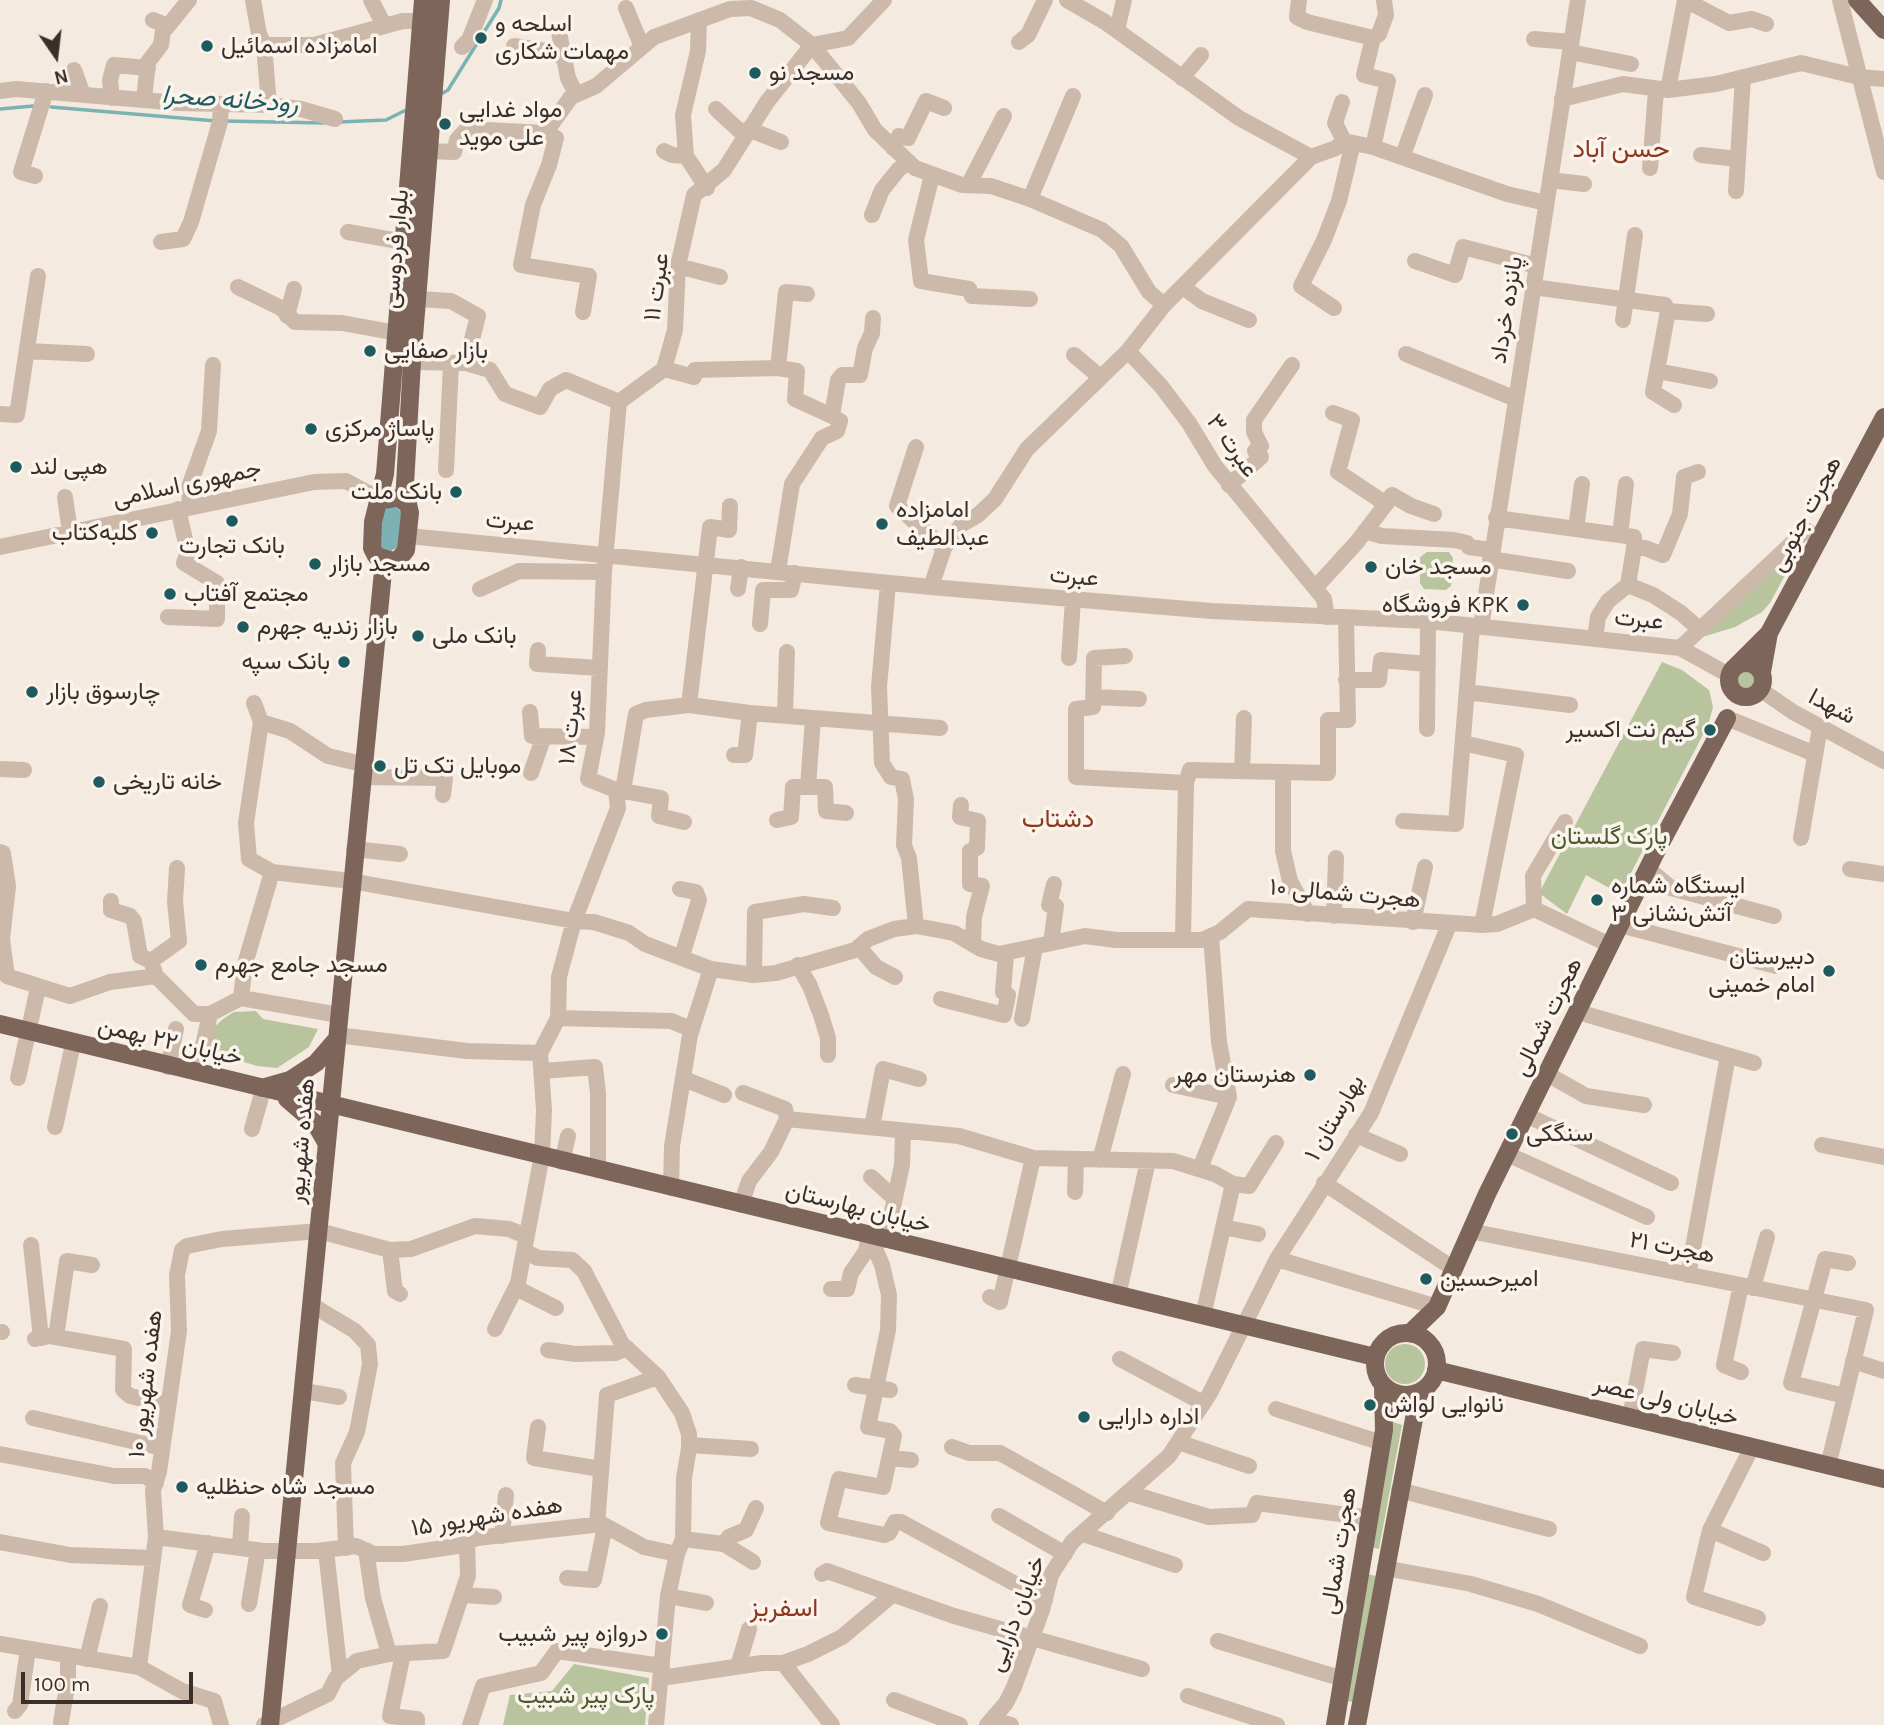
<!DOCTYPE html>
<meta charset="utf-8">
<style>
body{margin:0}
#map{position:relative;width:1884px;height:1725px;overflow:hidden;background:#f4eadf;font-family:Karla,sans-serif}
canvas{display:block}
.north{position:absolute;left:21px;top:21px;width:70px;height:70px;-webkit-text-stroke:5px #fbf4ec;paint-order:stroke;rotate:166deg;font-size:19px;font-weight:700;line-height:28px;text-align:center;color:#3a2f2a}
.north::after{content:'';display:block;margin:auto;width:24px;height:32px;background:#3a2f2a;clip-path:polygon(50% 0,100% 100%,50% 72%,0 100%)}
.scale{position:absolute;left:21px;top:1672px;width:172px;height:32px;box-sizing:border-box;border:4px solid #3a2f2a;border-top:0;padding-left:9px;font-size:21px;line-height:24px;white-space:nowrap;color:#3a2f2a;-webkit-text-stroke:5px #fbf4ec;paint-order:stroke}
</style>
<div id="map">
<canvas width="1884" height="1725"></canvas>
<div class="north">N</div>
<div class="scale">100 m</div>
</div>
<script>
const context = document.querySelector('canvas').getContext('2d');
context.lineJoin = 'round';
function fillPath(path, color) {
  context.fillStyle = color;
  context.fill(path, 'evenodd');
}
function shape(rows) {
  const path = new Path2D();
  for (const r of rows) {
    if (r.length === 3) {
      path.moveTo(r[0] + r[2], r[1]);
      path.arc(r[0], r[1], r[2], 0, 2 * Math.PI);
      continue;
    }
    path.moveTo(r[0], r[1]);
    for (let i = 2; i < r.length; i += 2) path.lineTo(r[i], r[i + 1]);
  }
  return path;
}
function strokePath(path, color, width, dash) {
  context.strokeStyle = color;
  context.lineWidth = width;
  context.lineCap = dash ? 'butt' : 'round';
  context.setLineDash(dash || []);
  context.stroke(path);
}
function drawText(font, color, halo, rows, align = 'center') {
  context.font = font + ' Karla,Vazirmatn,sans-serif';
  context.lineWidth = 7;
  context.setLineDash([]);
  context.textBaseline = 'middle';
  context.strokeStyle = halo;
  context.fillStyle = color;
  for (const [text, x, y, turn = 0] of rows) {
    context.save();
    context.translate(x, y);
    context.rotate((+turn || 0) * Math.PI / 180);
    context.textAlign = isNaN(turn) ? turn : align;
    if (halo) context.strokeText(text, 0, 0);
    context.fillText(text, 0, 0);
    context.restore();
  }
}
const green = shape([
 [1804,540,1770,603,1762,612,1735,627,1699,638],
 [1427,552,1449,552,1453,558,1451,586,1446,590,1424,589,1420,583,1420,557],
 [1662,662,1682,670,1709,690,1713,707,1708,725,1620,894,1586,875,1567,914,1539,893],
 [1745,680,11],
 [256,1011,263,1019,318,1029,309,1047,277,1068,257,1066,206,1050,213,1028,223,1019,234,1012],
 [1405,1364,20],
 [1393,1422,1402,1425,1379,1549,1371,1547],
 [1367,1574,1376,1576,1353,1702,1345,1701],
 [574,1664,649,1678,645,1725,503,1725,510,1695,552,1691]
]);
const water = shape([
 [387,507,397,508,402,513,399,546,391,551,381,549,378,540,383,510]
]);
const stream = shape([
 [441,94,448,90,499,8,501,0],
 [51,107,216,121],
 [0,109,33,106],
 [223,121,324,123],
 [339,122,386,120,404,111]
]);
const minor = shape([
 [253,0,259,34,264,45,269,105],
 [371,0,384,25],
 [1067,0,1105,22,1239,118,1311,157,1164,305,1128,351,1161,386,1189,423,1215,466,1324,599,1327,617],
 [1299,0,1297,17,1307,22,1373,38,1379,34,1386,15,1384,0],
 [1685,0,1729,23,1752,19,1766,24],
 [1840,0,1884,172],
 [626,8,642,47],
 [153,20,168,26,189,0],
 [1117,30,1124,0],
 [559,32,568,78,576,94],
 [1534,39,1571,42],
 [1019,42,1028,35,1045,0],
 [264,45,314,45,403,21,422,21],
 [812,45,848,38,884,0],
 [514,46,552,52,564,58],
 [462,47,469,40,485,0],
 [1570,52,1631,64],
 [74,70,82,92],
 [1182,78,1201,55],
 [1668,90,1685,0],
 [0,91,16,89,178,103,269,105,301,109,335,119],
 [112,98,110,80,114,65,148,68],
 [1562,99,1623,84,1668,90,1716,84,1801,63,1859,77,1884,79],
 [144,100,148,62,161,45,163,31,168,26],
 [1342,102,1335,123,1344,141,1373,147,1388,81,1364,75,1373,38],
 [716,109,745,136],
 [748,129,781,142],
 [545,133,556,138,549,165,533,205,521,265,589,276,583,312],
 [1373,147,1507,194,1546,203],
 [893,148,899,136,908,138,926,101,944,108],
 [429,151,454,152,457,140,467,129,545,133,571,97,596,86,654,37,730,9,751,8,780,20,812,45,859,103,875,130,915,168,962,185,991,186,1030,199,1102,230,1121,246,1149,292,1164,305],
 [664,151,672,155,686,156,707,188],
 [1403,155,1425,95],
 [1701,155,1738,159],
 [686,156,683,115,698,51,699,20],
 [1311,157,1336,148,1344,141],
 [1650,168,1656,90],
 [932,175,916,240,921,281,969,289,972,296,1030,299],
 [35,176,21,172,46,91],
 [1550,180,1584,184],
 [969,184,1004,116],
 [1736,191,1743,77],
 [1030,199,1073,96],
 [872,215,882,190,899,169,909,162],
 [348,232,404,242],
 [161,242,183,239,191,222,220,122,221,105],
 [1415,261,1455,275,1463,247,1537,266],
 [678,266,720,277],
 [238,287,281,308,295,322,342,323,397,333],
 [1183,287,1202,301,1249,320],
 [1533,287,1665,305,1668,311],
 [417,299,451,301,478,316,466,363],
 [1334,308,1301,286,1324,240,1339,201,1353,143],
 [287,316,294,289],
 [1623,320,1635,235],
 [27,351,87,354],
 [1406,354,1516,399],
 [1074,355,1099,376],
 [412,362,466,363,490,370,505,394,540,407,550,389,566,380,619,402],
 [778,368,797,371,795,399,832,416,838,380,842,375,860,375,865,348,872,333,873,318],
 [664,369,694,377,695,370,778,368,786,292,807,294],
 [1657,371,1710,381],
 [1674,405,1653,392,1668,311,1707,314],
 [0,414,17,415,38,276],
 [916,447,897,506,944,548],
 [446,470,451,364],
 [1229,485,1261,457,1255,451,1261,446,1254,432,1254,420,1292,365],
 [65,497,70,532],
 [1386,504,1392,495,1411,506,1434,514],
 [190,506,189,487,209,431,213,365],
 [1496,518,1634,537,1634,548],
 [1576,529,1582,484],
 [1365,531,1382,536,1454,540,1467,543,1469,547,1491,550],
 [1620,535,1626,484],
 [408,536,931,587,1211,611,1428,621,1680,648,1729,675],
 [0,547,314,482,346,481,381,500],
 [1490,559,1568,571],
 [778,571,792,484,822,438,837,431,840,421,832,416],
 [888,584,879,687,882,763,891,777,902,779,906,799,904,845,909,858,916,926],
 [1628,585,1653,595,1681,613,1699,629],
 [931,587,944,548,962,524,978,515,995,499,1027,449,1128,351],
 [1316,587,1357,542,1386,504,1338,472,1352,420,1333,413],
 [480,589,519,571,604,572],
 [738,589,741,567],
 [168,617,217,619,217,583,184,563,188,552,178,509],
 [760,624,763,590,791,590,795,573],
 [1481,627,1578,0],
 [1595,639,1598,617,1608,601,1628,585,1634,548,1645,548,1663,555,1680,514,1684,477,1698,472],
 [1680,648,1806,530,1820,540],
 [538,650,537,664,599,668],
 [1125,656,1094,658,1093,707,1076,709,1076,777,1186,783,1183,938],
 [1069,658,1073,600],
 [1346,680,1379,680,1381,660,1428,664],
 [1761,690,1793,712,1884,761],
 [1467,692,1570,705],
 [1093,697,1139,699],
 [254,703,261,722,246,823,249,859,272,872,351,881,574,921,594,922,629,933,645,944,711,969,754,975,776,973,855,950,868,939,894,929,916,926,954,933,981,949,999,954,1085,936,1116,940,1202,940,1220,932,1248,909,1482,925,1497,924,1534,909,1610,945],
 [689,705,750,713,940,728],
 [530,712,532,736,596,737],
 [785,715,787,652],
 [1727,718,1815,754],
 [261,722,290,731,328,756,362,764],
 [1427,729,1428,621],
 [1463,743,1516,755,1482,925],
 [734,755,745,755,750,713],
 [0,769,24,770],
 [1242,771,1244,718],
 [1283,772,1283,851,1290,881,1308,914],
 [531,773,544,736],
 [361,777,445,778,443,795],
 [1186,783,1190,770,1328,773,1328,720,1348,720,1346,618],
 [808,786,813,718],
 [616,790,623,791,636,714,646,710,689,705,710,527,729,530,730,506],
 [623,791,661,798,659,816,684,822],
 [961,805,960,817,978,821,977,848,970,851,970,884,982,886,974,917,973,944],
 [777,820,791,817,793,787,825,787,826,811,846,813],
 [1403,821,1456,824,1472,627],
 [1801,838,1820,727],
 [354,849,400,854],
 [0,852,3,853,8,886,2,939,7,976,70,996,110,982,156,976],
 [1648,869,1671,888,1774,916],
 [1850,869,1884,874],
 [680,889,696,892,699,900,682,956],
 [111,901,111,910,130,916,134,921,140,956,151,961,156,976,194,1014,210,1014,241,998],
 [1534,909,1533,876,1565,822],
 [1334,916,1336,858],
 [1413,922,1425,867],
 [1620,925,1776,966],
 [1051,943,1056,906,1049,905,1054,884],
 [859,947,876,967,895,977],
 [151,961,179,941,175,902,177,868],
 [798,965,810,986,821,1015,828,1038,828,1055],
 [754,975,755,912,804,904,833,908],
 [241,998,245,964,272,872],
 [241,998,339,1015],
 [941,999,1004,1015,1008,995,1003,992,1006,954],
 [1578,1012,1754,1063],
 [558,1018,671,1021,691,1029],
 [1022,1019,1035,947],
 [337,1035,467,1051,540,1053],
 [168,1067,176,1029],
 [542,1071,595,1067,598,1093,598,1170],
 [197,1073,210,1014],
 [1547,1074,1586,1096,1644,1105],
 [18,1078,38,988],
 [684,1079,724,1095],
 [1173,1085,1229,1097],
 [743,1093,785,1109,787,1119],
 [1526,1115,1671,1183],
 [787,1119,959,1136,1033,1158,1173,1161,1215,1174,1233,1184,1203,1316],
 [55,1127,73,1044],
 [872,1127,883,1069,919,1079],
 [252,1129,263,1090],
 [1356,1135,1400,1154],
 [1822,1145,1884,1157],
 [1507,1154,1647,1217],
 [1100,1160,1123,1074],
 [562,1162,568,1136],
 [1200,1168,1229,1097,1219,1042,1211,936],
 [871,1177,894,1198],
 [1324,1183,1454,1269],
 [1233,1184,1249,1186,1276,1143],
 [671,1188,672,1146,690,1035,711,969],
 [1075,1192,1076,1159],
 [741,1205,749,1181,771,1152,787,1119],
 [1223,1227,1258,1234],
 [1470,1231,1866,1310,1828,1466],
 [869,1235,882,1265,889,1295,888,1330,868,1427,890,1431,894,1436,883,1487,839,1479,828,1523,884,1535,889,1533,895,1522,901,1522,1045,1600],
 [886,1240,902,1165,903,1132],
 [31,1245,41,1338],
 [390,1250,395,1291,400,1294],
 [1277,1259,1437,1307],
 [1688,1275,1728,1056],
 [1741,1285,1724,1365,1741,1372],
 [516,1288,556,1308],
 [1753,1288,1767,1237],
 [831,1289,847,1289,851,1273,866,1251,869,1235],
 [1118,1296,1148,1161],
 [990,1297,1000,1302,1033,1158],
 [312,1305,355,1331,368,1345,370,1364,357,1432,343,1463,346,1548],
 [495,1329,518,1283,542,1155,544,1110,540,1053,558,1018,559,977,574,921,618,808,616,790,588,779,597,733,604,572,619,402,664,369,675,330,678,266,694,195,724,170,767,102,812,45],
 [0,1332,2,1332],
 [56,1337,67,1261,92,1265],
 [35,1339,50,1336,124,1349,123,1390,130,1396,168,1405],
 [548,1350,575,1354,615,1353,627,1348],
 [1120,1359,1203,1403],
 [1853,1361,1884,1371],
 [855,1385,890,1390],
 [304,1391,339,1397],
 [1845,1396,1791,1383,1825,1259,1848,1263],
 [1276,1409,1382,1443],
 [1630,1417,1643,1349,1673,1353],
 [33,1418,162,1448],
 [538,1427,534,1458,601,1469],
 [1178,1442,1249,1466],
 [689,1445,751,1449],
 [952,1447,969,1453,1000,1453,1107,1513],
 [1752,1447,1710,1530,1694,1597,1758,1618],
 [0,1454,114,1476,145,1476,156,1483],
 [890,1458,911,1460],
 [1399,1490,1549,1529],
 [1129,1493,1209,1517,1252,1515,1257,1503,1370,1518],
 [999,1516,1065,1554],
 [597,1525,607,1395,658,1377],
 [1710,1530,1763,1553],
 [1083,1534,1175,1565],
 [502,1536,506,1495],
 [156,1537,264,1551,317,1551,356,1546,374,1554,403,1554,458,1546,477,1538,602,1524,644,1547,677,1554,683,1539,684,1478,689,1448,689,1434,682,1413,658,1377,622,1344,584,1271,572,1260,538,1258,526,1252],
 [683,1539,724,1544,753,1562],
 [0,1542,70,1555,153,1558],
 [724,1544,729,1537,746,1530,756,1508],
 [240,1547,242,1516],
 [366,1550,373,1598,389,1654],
 [326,1551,340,1675],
 [1385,1568,1471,1584,1538,1604,1640,1646],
 [822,1574,827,1571,954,1616,1142,1669],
 [567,1578,594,1580,605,1526],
 [463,1595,494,1597],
 [668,1596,706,1603],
 [249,1604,258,1550],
 [205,1610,190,1605,208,1543],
 [1218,1641,1343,1679],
 [0,1644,139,1667],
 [403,1654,390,1716,417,1719,417,1725],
 [87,1659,100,1606],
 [783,1663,832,1725],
 [738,1666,749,1629],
 [661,1678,762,1663,783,1663,808,1654,842,1637,892,1595],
 [1188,1696,1277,1725],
 [894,1700,960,1725],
 [15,1711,20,1705,28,1649],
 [992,1720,1011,1725],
 [61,1722,68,1681,68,1656],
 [221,1725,214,1701,182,1691,139,1667,156,1537,153,1490,159,1472,179,1331,177,1275,182,1250,187,1246,222,1239,319,1231,390,1250,411,1249,475,1226,509,1229,526,1236],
 [264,1725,328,1694,336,1678,357,1661,389,1654,443,1651,468,1576,467,1542],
 [470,1725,483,1686,541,1673,557,1651,662,1666],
 [656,1725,668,1596,677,1554],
 [987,1725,1006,1703,1014,1687,1042,1610,1051,1575,1072,1542,1169,1456,1210,1393,1277,1259,1371,1113,1449,925]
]);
const major = shape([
 [1857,0,1884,30],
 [381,500,399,498,408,504,410,513,406,550,399,559,393,561,376,556,372,548,373,522,385,474,423,0],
 [404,502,412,362,441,0],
 [1769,633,1884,417],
 [1746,680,17],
 [1736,666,1769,633,1762,672],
 [0,1024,1375,1357],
 [262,1088,290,1080,316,1063,336,1040],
 [287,1099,315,1123,327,1144],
 [1410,1333,1437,1307,1487,1194,1655,854,1727,718],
 [1406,1364,31],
 [1436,1370,1884,1479],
 [270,1725,384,561],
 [1335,1725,1384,1430,1383,1385],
 [1357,1725,1419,1392]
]);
const markers = [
 [481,38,7,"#1d5b5e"],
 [207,46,7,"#1d5b5e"],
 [755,73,7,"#1d5b5e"],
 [445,124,7,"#1d5b5e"],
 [370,351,7,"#1d5b5e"],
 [311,429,7,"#1d5b5e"],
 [16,467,7,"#1d5b5e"],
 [456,492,7,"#1d5b5e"],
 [232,521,7,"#1d5b5e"],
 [882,524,7,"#1d5b5e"],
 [152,533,7,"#1d5b5e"],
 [315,564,7,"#1d5b5e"],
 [1371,567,7,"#1d5b5e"],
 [170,594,7,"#1d5b5e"],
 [1523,605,7,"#1d5b5e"],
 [243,627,7,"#1d5b5e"],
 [418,636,7,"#1d5b5e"],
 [344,662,7,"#1d5b5e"],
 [32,692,7,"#1d5b5e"],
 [1710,730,7,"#1d5b5e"],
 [380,766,7,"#1d5b5e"],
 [99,782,7,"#1d5b5e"],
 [1597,900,7,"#1d5b5e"],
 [201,965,7,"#1d5b5e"],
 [1829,971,7,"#1d5b5e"],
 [1310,1075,7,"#1d5b5e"],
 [1512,1134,7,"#1d5b5e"],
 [1426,1279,7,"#1d5b5e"],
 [1370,1405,7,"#1d5b5e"],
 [1084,1417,7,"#1d5b5e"],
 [182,1487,7,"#1d5b5e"],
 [662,1634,7,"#1d5b5e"]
];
const poiNames = [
 ["اسلحه و",495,24],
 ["مهمات شکاری",495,52],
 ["امامزاده اسمائیل",221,46],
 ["مسجد نو",769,73],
 ["مواد غدایی",459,110],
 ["علی موید",459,138],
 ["بازار صفایی",384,351],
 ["پاساژ مرکزی",325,429],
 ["هپی لند",30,467],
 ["بانک ملت",442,492,"right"],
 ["امامزاده",896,510],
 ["عبدالطیف",896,538],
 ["کلبه‌کتاب",138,533,"right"],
 ["بانک تجارت",232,546,"center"],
 ["مسجد بازار",329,564],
 ["مسجد خان",1385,567],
 ["مجتمع آفتاب",184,594],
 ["فروشگاه KPK",1509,605,"right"],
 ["بازار زندیه جهرم",257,627],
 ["بانک ملی",432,636],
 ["بانک سپه",330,662,"right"],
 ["چارسوق بازار",46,692],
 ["گیم نت اکسیر",1696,730,"right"],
 ["موبایل تک تل",394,766],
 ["خانه تاریخی",113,782],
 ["ایستگاه شماره",1611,886],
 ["۳ آتش‌نشانی",1611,914],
 ["دبیرستان",1815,957,"right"],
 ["امام خمینی",1815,985,"right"],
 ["مسجد جامع جهرم",215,965],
 ["هنرستان مهر",1296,1075,"right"],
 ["سنگکی",1526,1134],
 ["امیرحسین",1440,1279],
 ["نانوایی لواش",1384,1405],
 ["اداره دارایی",1098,1417],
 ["مسجد شاه حنظلیه",196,1487],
 ["دروازه پیر شبیب",648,1634,"right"]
];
const streetNames = [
 ["بلوار فردوسی",396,249,-85],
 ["عبرت ۱۱",657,287,-82],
 ["پانزده خرداد",1507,310,-81],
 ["عبرت ۳",1232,446,55],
 ["جمهوری اسلامی",187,484,-12],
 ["هجرت جنوبی",1806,514,-62],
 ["عبرت",510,522,5],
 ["عبرت",1074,577,5],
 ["عبرت",1639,620,6],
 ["شهدا",1832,707,28],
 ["عبرت ۱۸",571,727,-84],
 ["هجرت شمالی ۱۰",1345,894,5],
 ["هجرت شمالی",1548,1017,-64],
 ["خیابان ۲۲ بهمن",170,1042,13],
 ["بهارستان ۱",1335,1118,-60],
 ["هفده شهریور",302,1141,-85],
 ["خیابان بهارستان",858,1208,14],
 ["هجرت ۲۱",1672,1248,11],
 ["هفده شهریور ۱۰",146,1384,-83],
 ["خیابان ولی عصر",1666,1401,14],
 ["هفده شهریور ۱۵",487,1517,-9],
 ["هجرت شمالی",1339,1551,-81],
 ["خیابان دارایی",1017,1614,-69]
];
const parkNames = [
 ["پارک گلستان",1609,837],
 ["پارک پیر شبیب",586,1696]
];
const waterNames = [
 ["رودخانه صحرا",230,100,4]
];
const neighbourhoodNames = [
 ["حسن آباد",1621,150],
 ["دشتاب",1058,820],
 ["اسفریز",784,1609]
];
fillPath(green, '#b8c49e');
fillPath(water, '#7cb2b3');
strokePath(stream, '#7cb2b3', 3.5);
strokePath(minor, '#cdb9aa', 16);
strokePath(major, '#7d655a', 18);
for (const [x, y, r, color] of markers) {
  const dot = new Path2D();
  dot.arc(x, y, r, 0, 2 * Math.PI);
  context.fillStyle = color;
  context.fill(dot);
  strokePath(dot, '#fbf4ec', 2.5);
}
drawText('24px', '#3a2f2a', '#fbf4ec', poiNames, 'left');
drawText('24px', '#3a2f2a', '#fbf4ec', streetNames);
drawText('24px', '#4a5a2c', '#fbf4ec', parkNames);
drawText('italic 26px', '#1d5b5e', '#fbf4ec', waterNames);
drawText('26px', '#8d371f', '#fbf4ec', neighbourhoodNames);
</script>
